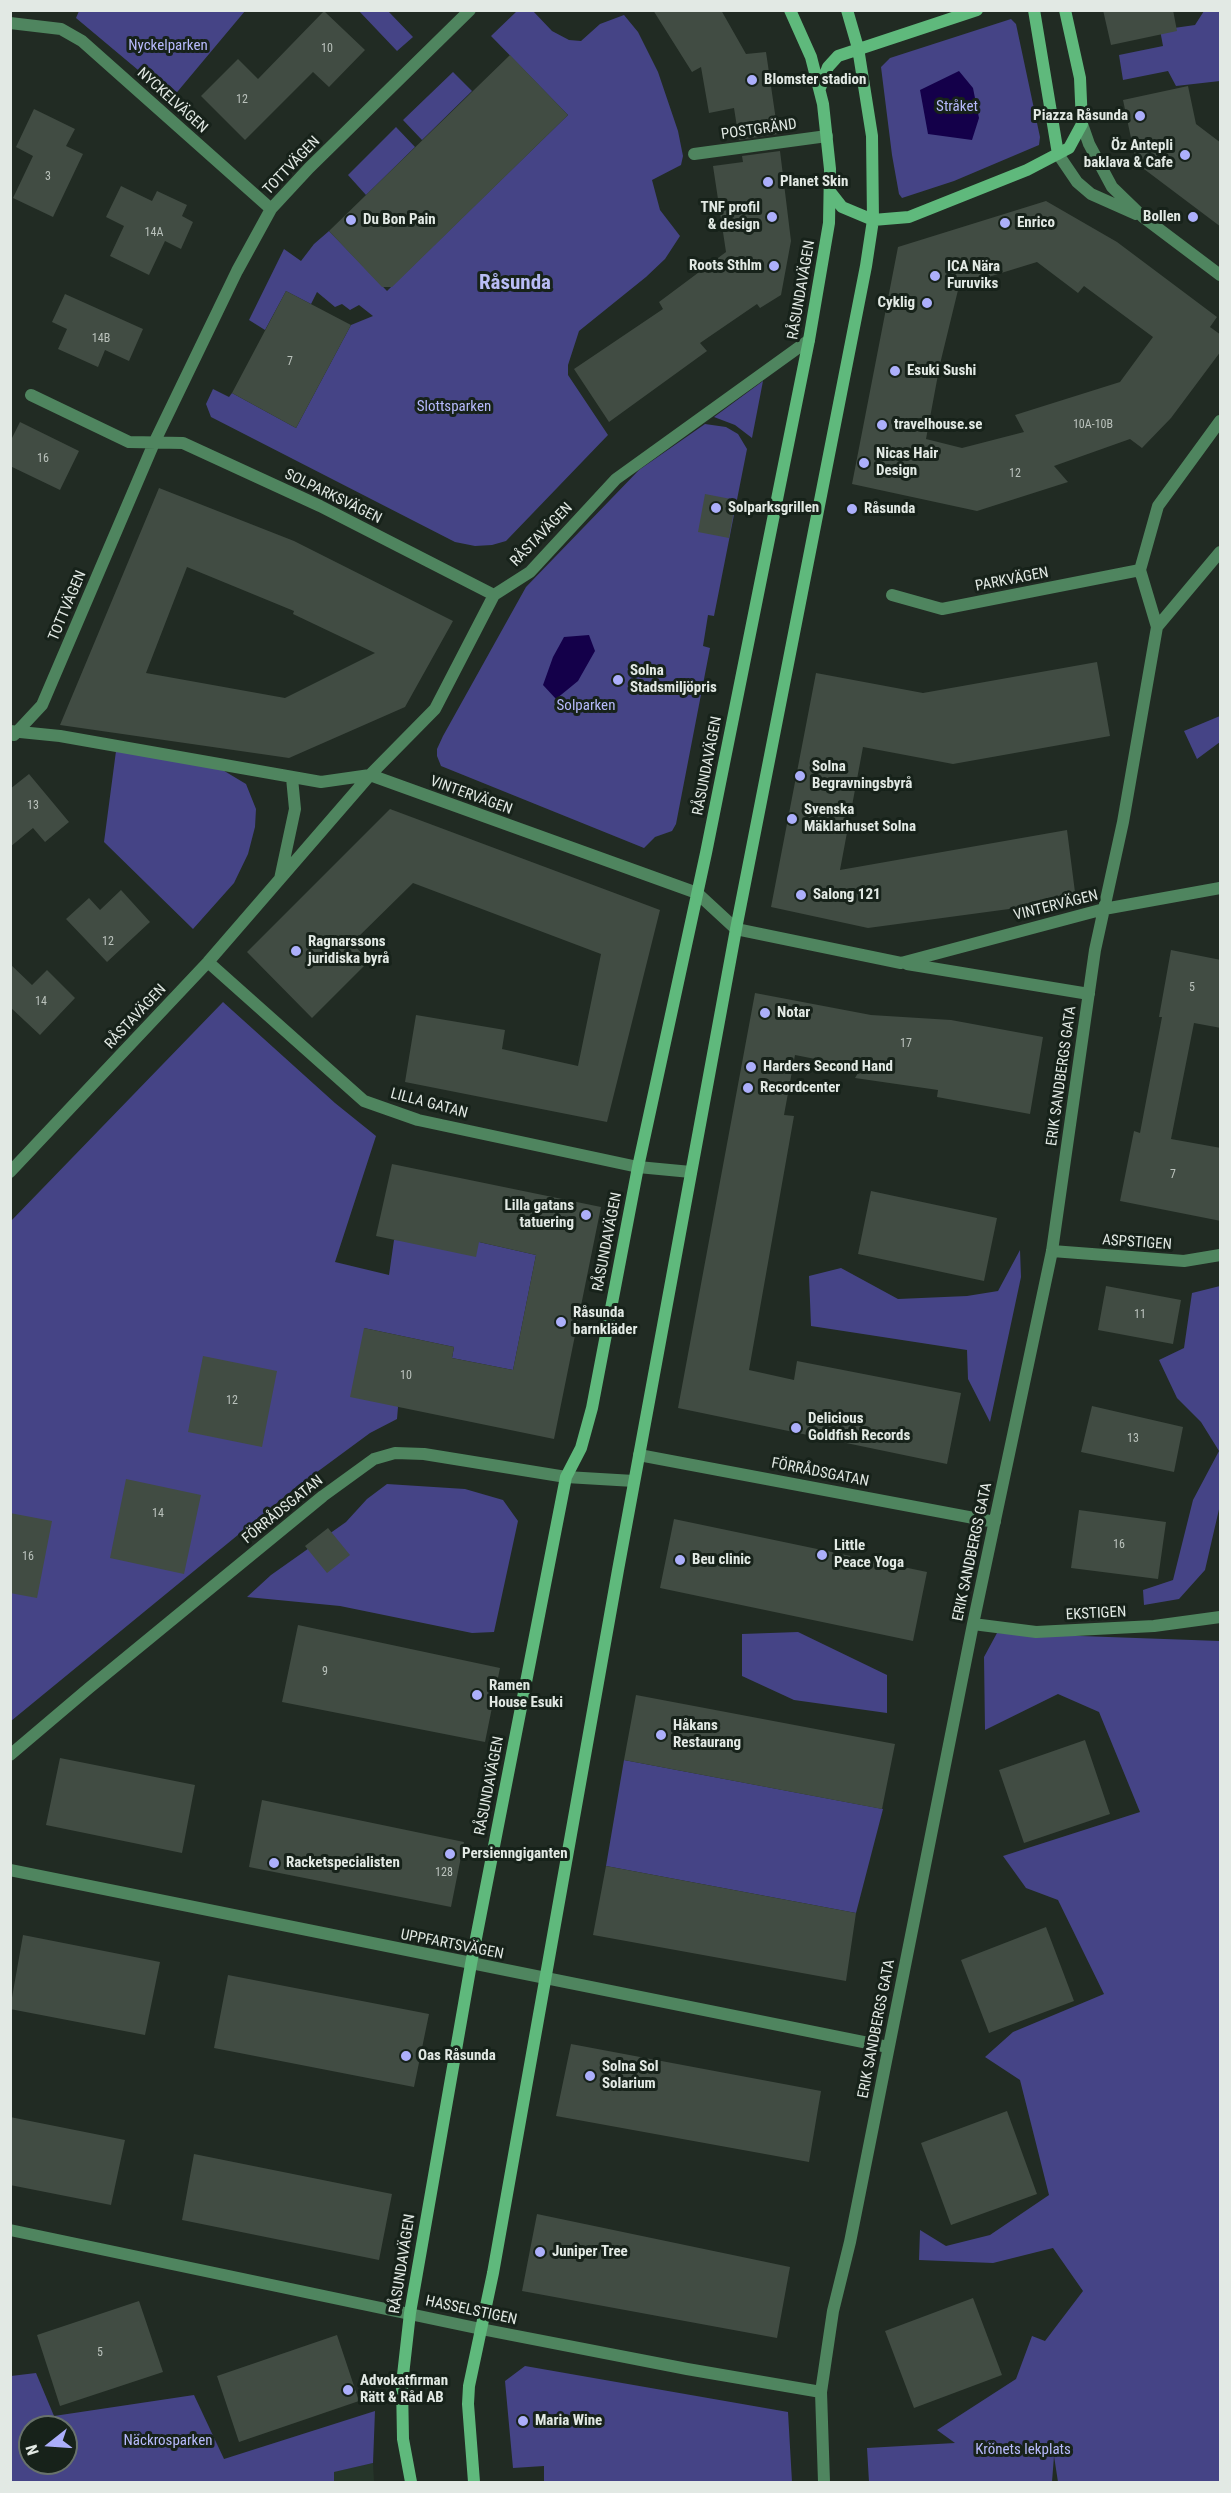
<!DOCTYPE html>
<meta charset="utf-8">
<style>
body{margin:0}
#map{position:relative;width:1231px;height:2493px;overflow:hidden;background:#212b23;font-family:"Roboto Condensed",sans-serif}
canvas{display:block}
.frame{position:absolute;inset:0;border:12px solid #e2e9e4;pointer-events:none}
.north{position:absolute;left:18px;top:2415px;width:60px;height:60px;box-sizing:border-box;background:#17221a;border:2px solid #68726b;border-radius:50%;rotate:253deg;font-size:16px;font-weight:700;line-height:24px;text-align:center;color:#e2e9e4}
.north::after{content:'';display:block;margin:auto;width:21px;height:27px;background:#acaffb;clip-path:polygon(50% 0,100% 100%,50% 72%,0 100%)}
</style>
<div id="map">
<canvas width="1231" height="2493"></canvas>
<div class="frame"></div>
<div class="north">N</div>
</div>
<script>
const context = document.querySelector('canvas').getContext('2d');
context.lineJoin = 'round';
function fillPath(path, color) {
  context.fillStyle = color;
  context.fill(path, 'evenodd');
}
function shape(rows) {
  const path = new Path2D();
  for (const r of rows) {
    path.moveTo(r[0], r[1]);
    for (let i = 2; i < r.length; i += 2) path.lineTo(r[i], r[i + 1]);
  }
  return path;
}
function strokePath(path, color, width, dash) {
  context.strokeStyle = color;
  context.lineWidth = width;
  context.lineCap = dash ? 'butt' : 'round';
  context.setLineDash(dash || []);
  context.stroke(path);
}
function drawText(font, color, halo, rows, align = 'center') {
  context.font = font + ' "Roboto Condensed",sans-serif';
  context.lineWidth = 6;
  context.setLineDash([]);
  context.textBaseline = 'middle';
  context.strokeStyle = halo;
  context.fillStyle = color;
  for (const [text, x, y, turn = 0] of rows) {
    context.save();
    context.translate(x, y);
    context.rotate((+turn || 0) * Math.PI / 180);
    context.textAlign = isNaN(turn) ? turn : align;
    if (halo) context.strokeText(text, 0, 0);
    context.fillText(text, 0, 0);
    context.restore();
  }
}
const built = shape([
 [373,2463,374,2482,334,2482,333,2472]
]);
const green = shape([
 [79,11,79,10,245,11,173,97,150,80,76,18],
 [359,11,388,11,413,37,397,51],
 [517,11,533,11,552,31,569,40,581,41,600,24,624,15,638,32,658,72,678,131,683,156,681,165,652,180,660,210,680,236,665,259,646,277,579,331,568,365,568,375,608,435,506,541,492,545,475,546,455,542,211,417,206,404,213,389,229,397,232,393,296,428,351,325,373,316,359,305,350,310,342,304,335,307,317,292,311,304,286,291,265,330,249,320,284,249,301,261,314,244,329,231,387,291,568,115,491,36],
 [1204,11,1220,11,1220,81,1176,86,1168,71,1123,80,1119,55,1163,46,1160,30,1195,25],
 [1011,19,1016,24,1040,137,1039,145,954,181,902,198,899,194,892,155,881,67,890,58],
 [453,72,472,91,422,140,403,120],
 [396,127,415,147,366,195,348,175],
 [763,381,752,438,735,425,714,417],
 [705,424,726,427,738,434,747,449,714,616,708,615,703,646,710,648,676,824,672,831,655,837,644,848,441,766,437,756,437,749,443,736,526,587,639,470],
 [1220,716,1220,742,1197,759,1184,731],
 [116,751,221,769,246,784,256,809,255,827,248,854,234,883,193,929,104,842],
 [223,1002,335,1103,376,1136,335,1262,389,1275,394,1240,479,1242,536,1255,513,1370,452,1358,454,1347,364,1328,398,1407,397,1419,370,1433,294,1489,11,1721,11,1221],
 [1020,1250,1021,1277,990,1422,968,1379,967,1350,811,1326,809,1276,841,1268,898,1299,967,1296,998,1291],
 [1220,1286,1220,1505,1205,1570,1179,1599,1144,1605,1143,1590,1173,1580,1193,1500,1219,1451,1201,1422,1177,1398,1159,1360,1184,1348,1192,1293],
 [387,1484,465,1489,503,1500,518,1521,494,1632,472,1633,340,1606,247,1597,271,1575,346,1522,367,1499],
 [798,1632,887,1675,887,1713,794,1700,742,1676,742,1634],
 [997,1633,1220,1641,1220,2482,1058,2482,1054,2456,1052,2482,869,2482,867,2448,955,2443,937,2430,1016,2379,1032,2336,1045,2341,1083,2291,1053,2248,993,2263,919,2260,920,2230,946,2246,990,2235,1049,2195,1020,2080,985,2057,1013,2032,1104,1994,1058,1900,1026,1888,1003,1856,1140,1812,1099,1712,1058,1694,985,1730,984,1657],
 [624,1760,883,1809,856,1913,606,1866],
 [525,2366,788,2412,792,2482,544,2482,544,2466,513,2468,505,2381],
 [36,2373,54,2416,194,2395,224,2459,375,2411,373,2463,334,2472,334,2482,11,2482,11,2376],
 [30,2427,66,2427,66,2463,30,2463]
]);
const water = shape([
 [959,71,973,88,979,118,972,140,928,134,920,90],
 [589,635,595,651,578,681,556,699,543,685,553,657,564,637]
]);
const building = shape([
 [653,10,721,10,746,54,766,52,778,134,739,140,734,108,709,113,701,67,692,72],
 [1103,10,1173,10,1177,31,1111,45],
 [324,11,365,50,329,87,313,72,245,140,201,96,238,59,258,79],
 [510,55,568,115,392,287,382,287,329,231],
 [1188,86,1196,124,1221,143,1221,227,1140,166,1135,157,1123,100],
 [34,109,75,129,66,146,83,154,53,217,13,198,33,156,16,147],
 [780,151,791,241,781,295,760,308,757,304,700,343,707,351,609,422,574,369,663,309,659,302,726,252,713,166,743,162,742,156],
 [121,186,152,201,157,191,187,205,182,216,193,222,181,249,165,241,149,275,110,256,124,226,106,217],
 [1046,201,1117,242,1217,317,1210,327,1221,335,1221,351,1171,418,1142,448,1130,439,1054,466,1068,482,977,511,852,484,898,247],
 [1037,262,1078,293,1084,286,1153,337,1120,382,1015,415,1024,432,962,448,926,439,940,364,959,286],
 [286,291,351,325,296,428,232,393],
 [65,294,143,329,129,361,105,350,98,367,58,349,67,329,52,322],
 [20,422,79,451,60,490,10,466,10,442],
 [159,488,294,541,453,621,405,707,289,758,60,725],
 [187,567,294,611,293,614,375,653,285,698,146,673],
 [705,494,736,500,729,538,698,532],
 [1097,662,1110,736,953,764,863,747,840,870,1067,830,1076,900,868,928,771,907,816,673,923,693],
 [29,774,69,822,45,842,33,828,10,847,10,789],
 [390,809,660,910,607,1122,405,1082,416,1015,505,1030,502,1049,578,1066,601,954,413,883,352,943,369,961,312,1018,247,952],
 [121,890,150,922,107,962,66,919,89,898,100,910],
 [1171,950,1221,960,1221,1028,1194,1023,1171,1139,1221,1148,1221,1221,1120,1201,1134,1131,1140,1133,1162,1017,1159,1017],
 [10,964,32,985,47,970,75,998,40,1035,10,1007],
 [755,993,871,1015,951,1020,1043,1037,1030,1114,937,1097,938,1090,855,1078,861,1068,795,1055,784,1115,794,1116,749,1370,794,1380,797,1361,961,1393,947,1464,678,1408],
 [392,1164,601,1207,554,1439,350,1397,364,1328,454,1347,452,1358,513,1370,536,1255,479,1242,476,1257,376,1236],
 [871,1191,997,1218,984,1281,858,1254],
 [1106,1286,1181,1300,1173,1344,1098,1330],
 [203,1356,277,1371,262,1447,188,1432],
 [1092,1406,1183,1427,1174,1472,1081,1452],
 [126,1479,201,1495,184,1574,110,1558],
 [1079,1510,1166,1522,1158,1579,1071,1568],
 [10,1513,52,1521,37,1598,10,1593],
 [674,1519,927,1572,913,1641,660,1588],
 [328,1528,350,1555,327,1573,305,1546],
 [298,1625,500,1668,485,1742,282,1702],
 [636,1695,895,1744,882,1809,624,1760],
 [1085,1740,1110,1814,1024,1843,999,1770],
 [60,1758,195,1785,182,1853,46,1825],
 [262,1800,464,1842,451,1907,249,1867],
 [606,1866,856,1913,846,1981,593,1935],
 [1046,1927,1074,2001,989,2033,961,1960],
 [23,1935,160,1962,145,2035,10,2009],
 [228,1975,429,2014,414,2087,214,2048],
 [571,2044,821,2091,809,2162,556,2116],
 [1007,2111,1037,2194,951,2225,921,2143],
 [10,2117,125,2140,111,2205,10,2185],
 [194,2154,392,2194,379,2260,182,2220],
 [537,2214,790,2267,777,2338,522,2291],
 [973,2298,1002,2375,914,2408,885,2331],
 [139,2301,163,2372,60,2406,37,2335],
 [337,2335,359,2401,239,2442,217,2376]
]);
const street = shape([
 [10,23,61,29,82,41,271,209],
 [1082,124,1089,144,1112,187,1143,217,1220,275],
 [694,154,827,136],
 [1058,154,1077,182,1091,194,1136,214],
 [31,395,129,442,183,443,320,506,494,595],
 [892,595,942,609,1140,570],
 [1157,627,1220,552],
 [10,731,60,736,321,782,370,775,697,893,736,929,901,963,1104,909,1220,888],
 [14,735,42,705,154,443,237,271,271,209,309,168,470,10],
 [280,879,295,809,292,778],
 [208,962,364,1101,418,1120,638,1167,691,1172],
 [907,964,1089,994],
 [10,1172,208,962,370,775,435,709,494,595,530,572,616,479,809,340],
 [1052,1251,1184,1261,1220,1255],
 [639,1455,995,1522],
 [973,1624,1036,1632,1154,1626,1220,1617],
 [10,1755,89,1688,323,1496,374,1459,395,1453,424,1454,566,1477,634,1481],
 [10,1870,888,2047],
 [10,2230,481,2329,687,2369,821,2392],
 [824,2482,821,2392,833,2311,850,2242,973,1624,1052,1251,1095,950,1123,822,1157,627,1140,570,1158,506,1220,421]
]);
const secondary = shape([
 [1034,10,1058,154],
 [820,88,828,67,838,56,977,10],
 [831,193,842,207,873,220,909,217,1027,170,1069,148,1082,124,1080,78,1065,10],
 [411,2482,403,2439,402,2384,410,2313,471,1964,566,1477,581,1448,592,1408,638,1167,706,853,809,340,829,223,830,169,823,104,811,57,790,10],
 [474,2482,468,2404,469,2386,493,2273,618,1570,736,929,866,266,873,220,872,136,858,48,847,10]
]);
const markers = [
 [752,80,6,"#acaffb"],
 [1140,116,6,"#acaffb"],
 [1185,155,6,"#acaffb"],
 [768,182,6,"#acaffb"],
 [772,217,6,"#acaffb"],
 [1193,217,6,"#acaffb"],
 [351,220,6,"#acaffb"],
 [1005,223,6,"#acaffb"],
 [774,266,6,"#acaffb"],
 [935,276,6,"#acaffb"],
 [927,303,6,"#acaffb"],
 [895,371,6,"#acaffb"],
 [882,425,6,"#acaffb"],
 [864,463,6,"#acaffb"],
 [716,508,6,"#acaffb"],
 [852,509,6,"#acaffb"],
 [618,680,6,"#acaffb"],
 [800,776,6,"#acaffb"],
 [792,819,6,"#acaffb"],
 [801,895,6,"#acaffb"],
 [296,951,6,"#acaffb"],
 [765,1013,6,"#acaffb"],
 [751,1067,6,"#acaffb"],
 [748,1088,6,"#acaffb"],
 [586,1215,6,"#acaffb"],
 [561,1322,6,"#acaffb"],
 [796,1428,6,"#acaffb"],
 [822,1555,6,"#acaffb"],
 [680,1560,6,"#acaffb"],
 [477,1695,6,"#acaffb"],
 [661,1735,6,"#acaffb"],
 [450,1854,6,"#acaffb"],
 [274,1863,6,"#acaffb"],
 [406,2056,6,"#acaffb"],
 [590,2076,6,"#acaffb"],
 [540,2252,6,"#acaffb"],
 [348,2390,6,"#acaffb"],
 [523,2421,6,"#acaffb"]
];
const numberNames = [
 ["10",327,49],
 ["12",242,100],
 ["3",48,177],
 ["14A",154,233],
 ["14B",101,339],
 ["7",290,362],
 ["10A-10B",1093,425],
 ["16",43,459],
 ["12",1015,474],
 ["13",33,806],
 ["12",108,942],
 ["5",1192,988],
 ["14",41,1002],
 ["17",906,1044],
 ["7",1173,1175],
 ["11",1140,1315],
 ["10",406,1376],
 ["12",232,1401],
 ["13",1133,1439],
 ["14",158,1514],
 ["16",1119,1545],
 ["16",28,1557],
 ["9",325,1672],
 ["128",444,1873],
 ["5",100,2353]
];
const parkNames = [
 ["Nyckelparken",168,46],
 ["Stråket",957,107],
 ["Slottsparken",454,407],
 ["Solparken",586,706],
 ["Näckrosparken",168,2441],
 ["Krönets lekplats",1023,2450]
];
const poiNames = [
 ["Blomster stadion",764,80],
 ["Piazza Råsunda",1128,116,"right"],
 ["Öz Antepli",1173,146,"right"],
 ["baklava & Cafe",1173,163,"right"],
 ["Planet Skin",780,182],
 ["TNF profil",760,208,"right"],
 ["& design",760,225,"right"],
 ["Bollen",1181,217,"right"],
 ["Du Bon Pain",363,220],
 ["Enrico",1017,223],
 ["Roots Sthlm",762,266,"right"],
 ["ICA Nära",947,267],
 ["Furuviks",947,284],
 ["Cyklig",915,303,"right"],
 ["Esuki Sushi",907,371],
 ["travelhouse.se",894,425],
 ["Nicas Hair",876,454],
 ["Design",876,471],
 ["Solparksgrillen",728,508],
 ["Råsunda",864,509],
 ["Solna",630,671],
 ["Stadsmiljöpris",630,688],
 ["Solna",812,767],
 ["Begravningsbyrå",812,784],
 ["Svenska",804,810],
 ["Mäklarhuset Solna",804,827],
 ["Salong 121",813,895],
 ["Ragnarssons",308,942],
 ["juridiska byrå",308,959],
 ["Notar",777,1013],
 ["Harders Second Hand",763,1067],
 ["Recordcenter",760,1088],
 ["Lilla gatans",574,1206,"right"],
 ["tatuering",574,1223,"right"],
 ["Råsunda",573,1313],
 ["barnkläder",573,1330],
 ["Delicious",808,1419],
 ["Goldfish Records",808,1436],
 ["Little",834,1546],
 ["Peace Yoga",834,1563],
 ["Beu clinic",692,1560],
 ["Ramen",489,1686],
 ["House Esuki",489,1703],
 ["Håkans",673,1726],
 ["Restaurang",673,1743],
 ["Persienngiganten",462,1854],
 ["Racketspecialisten",286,1863],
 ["Oas Råsunda",418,2056],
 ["Solna Sol",602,2067],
 ["Solarium",602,2084],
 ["Juniper Tree",552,2252],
 ["Advokatfirman",360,2381],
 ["Rätt & Råd AB",360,2398],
 ["Maria Wine",535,2421]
];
const streetNames = [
 ["NYCKELVÄGEN",172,101,42],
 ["POSTGRÄND",759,130,-8],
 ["TOTTVÄGEN",292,166,-46],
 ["RÅSUNDAVÄGEN",802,290,-80],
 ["SOLPARKSVÄGEN",333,497,26],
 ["RÅSTAVÄGEN",542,535,-46],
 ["PARKVÄGEN",1012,580,-11],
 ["TOTTVÄGEN",68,606,-67],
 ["RÅSUNDAVÄGEN",708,766,-79],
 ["VINTERVÄGEN",471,796,20],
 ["VINTERVÄGEN",1056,906,-14],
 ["RÅSTAVÄGEN",136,1017,-47],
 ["ERIK SANDBERGS GATA",1062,1076,-82],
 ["LILLA GATAN",429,1104,15],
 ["RÅSUNDAVÄGEN",608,1242,-79],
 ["ASPSTIGEN",1137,1243,4],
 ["FÖRRÅDSGATAN",820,1473,11],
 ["FÖRRÅDSGATAN",283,1510,-39],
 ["ERIK SANDBERGS GATA",973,1552,-78],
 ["EKSTIGEN",1096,1614,-3],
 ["RÅSUNDAVÄGEN",490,1786,-79],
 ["UPPFARTSVÄGEN",452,1945,11],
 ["ERIK SANDBERGS GATA",877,2029,-79],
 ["RÅSUNDAVÄGEN",403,2264,-81],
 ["HASSELSTIGEN",471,2311,12]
];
const districtNames = [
 ["Råsunda",515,284]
];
fillPath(built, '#26362a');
fillPath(green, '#454486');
fillPath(water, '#14004a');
fillPath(building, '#414c43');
strokePath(street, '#4f855f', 12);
strokePath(secondary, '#5fb97c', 12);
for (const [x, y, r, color] of markers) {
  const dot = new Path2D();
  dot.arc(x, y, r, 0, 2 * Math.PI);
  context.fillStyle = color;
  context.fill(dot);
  strokePath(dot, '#17221a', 2);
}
drawText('12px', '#bac2bc', null, numberNames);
drawText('15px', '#b7bafc', '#17221a', parkNames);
drawText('bold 15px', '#e2e9e4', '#17221a', poiNames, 'left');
drawText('15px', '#e2e9e4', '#17221a', streetNames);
drawText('bold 21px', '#b9bdf5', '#17221a', districtNames);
</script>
